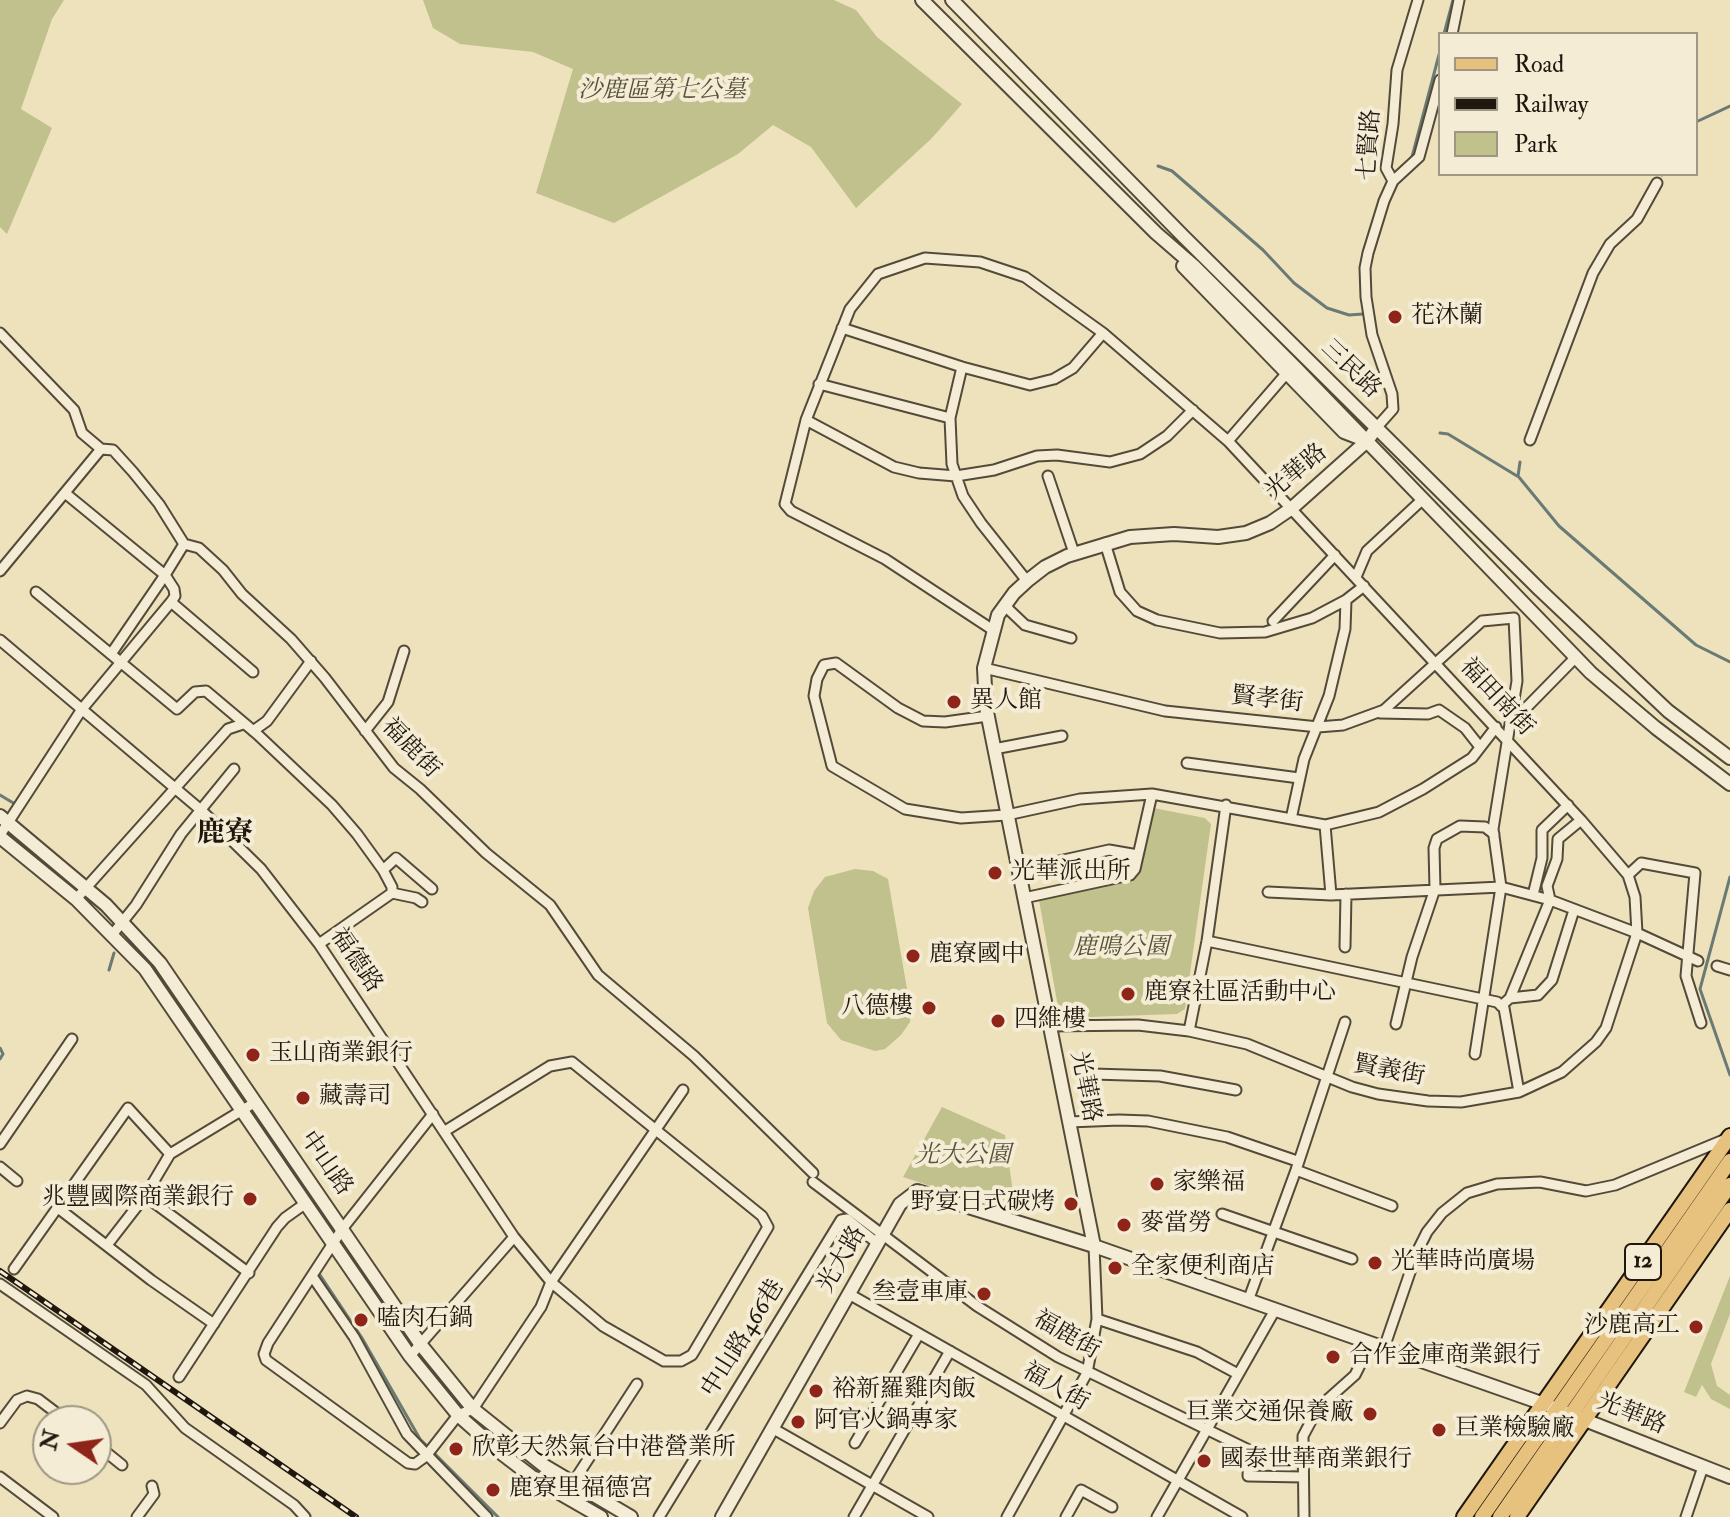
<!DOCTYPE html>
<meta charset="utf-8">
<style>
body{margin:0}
#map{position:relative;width:1730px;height:1517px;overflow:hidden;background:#eee2bd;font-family:"IM FELL Double Pica",serif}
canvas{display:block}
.legend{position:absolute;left:1438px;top:32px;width:260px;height:144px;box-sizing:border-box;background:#f4ecd4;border:2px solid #9f9785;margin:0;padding:10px 14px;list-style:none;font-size:24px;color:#20170f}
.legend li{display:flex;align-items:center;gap:16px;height:40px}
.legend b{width:40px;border:2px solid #9f9785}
.north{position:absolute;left:32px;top:1405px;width:80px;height:80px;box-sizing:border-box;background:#f4ecd4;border:2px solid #9f9785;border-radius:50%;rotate:283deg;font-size:22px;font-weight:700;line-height:32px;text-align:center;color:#20170f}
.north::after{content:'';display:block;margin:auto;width:28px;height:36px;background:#8f2418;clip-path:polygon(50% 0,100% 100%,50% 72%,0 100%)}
</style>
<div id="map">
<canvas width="1730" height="1517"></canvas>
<ul class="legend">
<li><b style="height:10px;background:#e7c17e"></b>Road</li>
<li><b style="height:10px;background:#20170f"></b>Railway</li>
<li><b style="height:22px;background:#c0c18c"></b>Park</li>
</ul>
<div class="north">N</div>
</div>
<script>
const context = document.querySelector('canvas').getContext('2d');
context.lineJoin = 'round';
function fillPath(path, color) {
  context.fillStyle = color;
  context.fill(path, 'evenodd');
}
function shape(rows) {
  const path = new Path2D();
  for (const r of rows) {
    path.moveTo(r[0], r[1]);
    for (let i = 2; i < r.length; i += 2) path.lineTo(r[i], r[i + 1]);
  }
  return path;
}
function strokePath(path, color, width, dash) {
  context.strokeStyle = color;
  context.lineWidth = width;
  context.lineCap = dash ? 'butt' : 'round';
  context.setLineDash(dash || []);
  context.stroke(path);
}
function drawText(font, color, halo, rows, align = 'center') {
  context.font = font + ' "IM FELL Double Pica","Noto Serif TC",serif';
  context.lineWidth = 8;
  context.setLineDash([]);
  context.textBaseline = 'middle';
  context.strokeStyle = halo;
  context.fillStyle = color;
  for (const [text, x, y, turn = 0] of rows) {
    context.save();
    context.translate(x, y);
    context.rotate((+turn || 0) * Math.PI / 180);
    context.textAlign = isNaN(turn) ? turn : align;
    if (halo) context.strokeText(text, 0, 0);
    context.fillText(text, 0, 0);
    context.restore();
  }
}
const green = shape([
 [0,0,64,0,52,19,21,109,52,128,7,234,0,227],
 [423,0,834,0,856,10,877,37,962,104,931,139,856,208,811,147,773,125,738,154,614,223,536,193,573,69,533,52,460,44,433,28],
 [1148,807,1205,818,1211,824,1185,1009,1177,1014,1060,1018,1039,900,1117,882,1134,864],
 [855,869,873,871,888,879,911,1012,910,1022,901,1035,885,1049,875,1051,841,1040,827,1023,808,908,814,891,825,877],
 [942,1107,1005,1135,1016,1214,903,1177],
 [1730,1276,1730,1314,1711,1364,1717,1386,1730,1395,1730,1409,1711,1399,1702,1385,1696,1397,1684,1392]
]);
const stream = shape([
 [1444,34,1453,0],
 [1696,122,1730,106],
 [1412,157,1440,51],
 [1158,166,1172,171,1263,250,1294,283,1327,308,1349,315,1363,314],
 [1662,175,1663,174],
 [1440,433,1448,434,1517,476],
 [1520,462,1518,476,1559,526,1696,645,1730,662],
 [0,795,15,804],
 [1730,877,1700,989,1730,1075],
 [109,970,114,953],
 [0,1048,3,1054,0,1059],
 [318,1272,362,1338,420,1439,498,1517]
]);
const minor = shape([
 [1452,34,1459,0],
 [1393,181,1386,168,1393,124,1397,70,1418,0],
 [842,328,962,367,1030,385,1054,379,1073,368,1103,333],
 [0,333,74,410,82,433,101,449,113,450,133,472,159,504,184,544,199,548,223,570,242,594,291,639,325,678,394,768,420,789,486,853,550,905,598,975,694,1056,813,1173],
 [962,367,950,418,952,464,963,496,981,523,1027,581],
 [819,384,950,418],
 [806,420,894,467,919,473,956,476,994,470,1037,456,1057,455,1110,462,1140,454,1167,436,1193,410],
 [1377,427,1393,409,1392,394,1372,335,1366,297,1365,268,1368,253,1384,201,1393,181,1419,157,1440,80],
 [1530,440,1593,273,1610,244,1637,219,1657,183],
 [1228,441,1286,374],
 [1048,476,1074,553],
 [65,493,165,575,111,654],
 [1105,543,1120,592,1137,611,1157,620,1220,633,1265,632,1312,618,1346,600,1364,586],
 [0,571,101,449],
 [1356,577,1367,551,1423,499],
 [36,592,177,709,195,692,206,691,257,734,332,805,357,834,383,870,392,887,392,893,319,944],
 [171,602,253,672],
 [1004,605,1025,625,1071,638],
 [1514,618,1517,681,1493,829,1501,887,1550,900,1637,933,1698,961],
 [1273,621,1335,555],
 [993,630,885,559,791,511,785,504,806,420,850,309,878,274,925,258,980,262,1025,277,1103,333,1228,441,1581,820,1628,875,1635,897,1637,933,1606,1028,1596,1042,1562,1072,1519,1092,1461,1102,1428,1101,1378,1094,1352,1087,1247,1044,1189,1031,1138,1025,1049,1026],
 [0,640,202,811,261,869,319,944,514,1237,551,1282,603,1326,664,1361,681,1361,692,1355,768,1227,762,1216,572,1062,550,1066,445,1131],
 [984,668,1165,711,1318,727,1343,725,1384,710,1482,621,1514,618],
 [1526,708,1576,657],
 [1380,713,1428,714,1439,710,1465,728,1480,747],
 [988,716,945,722,923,721,898,708,836,663,824,665,817,679,814,696,832,766,905,809,961,818,1007,815,1080,799,1152,794,1325,825,1379,812,1423,789,1472,758,1496,727],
 [253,731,267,721,311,661],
 [365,731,388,702,404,651],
 [994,749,1062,736],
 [1187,763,1299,778],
 [1291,819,1304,759,1329,696,1345,629,1346,600],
 [1325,825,1331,895],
 [0,835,82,709,171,602,175,596,174,589,165,575,184,544],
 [383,870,396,858,432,889],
 [1018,870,1109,850,1138,855],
 [1628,875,1641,863,1695,873,1686,976,1701,1023],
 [1268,892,1331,895,1501,887,1475,1054],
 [392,893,416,898,422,902],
 [1533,895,1542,858,1542,830,1568,805],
 [1024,898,1130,875,1135,869,1152,794],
 [76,899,228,729,243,724],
 [112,935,136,905,181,834,234,769],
 [1207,941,1497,1002,1504,1008,1519,1092],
 [1345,947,1346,894],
 [1717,966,1730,970],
 [1510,998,1538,995,1552,980,1574,910],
 [1501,1006,1510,998,1550,900,1547,886,1557,859,1558,839,1581,820],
 [1396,1024,1412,957,1435,889,1434,848,1437,839,1460,826,1485,827,1494,834],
 [1189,1031,1207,941,1226,805],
 [1093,1074,1160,1076,1236,1090],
 [433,1114,343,1228,268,1343,264,1354,266,1360,408,1463,415,1464,426,1456,458,1415,473,1409,541,1307,551,1282,683,1090],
 [1069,1122,1119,1120,1148,1121,1227,1137,1297,1161],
 [0,1144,72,1039],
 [0,1167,17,1181],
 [1296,1170,1392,1206],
 [813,1182,977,1306,1058,1357,1249,1450,1248,1476,1303,1477],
 [145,1196,249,1273],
 [58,1208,151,1280,214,1324],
 [1222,1214,1352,1259],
 [107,1245,145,1196,170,1154,254,1103],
 [14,1269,128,1108,170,1154],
 [312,1276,354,1337,407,1434,487,1517],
 [0,1284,146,1385,185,1428,294,1505,305,1517],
 [849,1294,1242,1517],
 [1248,1301,1296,1170,1345,1022],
 [1097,1319,1197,1352,1238,1374],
 [1384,1348,1417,1252,1427,1232,1442,1213,1467,1193,1497,1184,1540,1182,1586,1191,1615,1185,1726,1139],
 [410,1356,514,1237],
 [179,1377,277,1227,285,1218,306,1203],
 [0,1423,17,1400,27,1396,38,1399,67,1421],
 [772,1428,928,1517],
 [855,1443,919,1334],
 [96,1444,122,1465],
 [0,1477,53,1517],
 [572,1484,637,1384],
 [137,1517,154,1494,152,1486],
 [659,1517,841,1220,847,1219,877,1243],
 [854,1517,950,1351],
 [1007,1517,1087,1373,1097,1319,1094,1246],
 [1066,1517,1081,1490,1112,1507],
 [1157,1517,1275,1310],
 [1304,1517,1303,1436,1318,1408,1355,1375,1371,1343],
 [1686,1517,1703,1467]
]);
const tertiary = shape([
 [922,0,1156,233,1194,266,1297,369,1591,673,1656,728,1730,784],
 [952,0,1183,236,1540,590,1668,711,1730,758],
 [1183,266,1344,432,1362,439],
 [0,816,106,905,160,963,421,1345,473,1409,543,1465,631,1517],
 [0,837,76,899,145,969,410,1356,458,1415,501,1453,535,1479,601,1517],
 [1094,1246,986,707,984,668,998,615,1014,593,1027,581,1045,567,1067,556,1130,537,1174,534,1218,537,1246,533,1270,523,1292,508,1367,441,1377,427],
 [722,1517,900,1204,917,1191,1094,1246,1544,1404,1730,1477]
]);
const primary = shape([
 [1464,1517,1730,1136],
 [1482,1517,1730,1161],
 [1500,1517,1730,1185],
 [1517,1517,1730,1210]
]);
const rail = shape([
 [0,1271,356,1517]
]);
const markers = [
 [1395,317,8,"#8f2418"],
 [954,702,8,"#8f2418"],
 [995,873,8,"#8f2418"],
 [913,956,8,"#8f2418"],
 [1128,994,8,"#8f2418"],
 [929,1008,8,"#8f2418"],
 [998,1021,8,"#8f2418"],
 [253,1055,8,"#8f2418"],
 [303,1098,8,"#8f2418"],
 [1157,1184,8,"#8f2418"],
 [250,1199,8,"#8f2418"],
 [1071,1204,8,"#8f2418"],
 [1124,1225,8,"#8f2418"],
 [1375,1263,8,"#8f2418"],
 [1115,1268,8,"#8f2418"],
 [984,1294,8,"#8f2418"],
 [361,1320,8,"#8f2418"],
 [1696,1327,8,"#8f2418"],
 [1333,1357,8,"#8f2418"],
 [816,1391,8,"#8f2418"],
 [1370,1414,8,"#8f2418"],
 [798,1422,8,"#8f2418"],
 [1439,1430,8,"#8f2418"],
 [456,1449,8,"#8f2418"],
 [1204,1461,8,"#8f2418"],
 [493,1490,8,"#8f2418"]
];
const shields = [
 [1643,1262,36]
];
const shieldNames = [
 ["12",1643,1262]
];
const parkNames = [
 ["沙鹿區第七公墓",662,92],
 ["鹿鳴公園",1121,949],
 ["光大公園",963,1157]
];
const streetNames = [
 ["七賢路",1371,145,-86],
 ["三民路",1350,370,44],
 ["光華路",1297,473,-40],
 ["福田南街",1496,698,47],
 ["賢孝街",1267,701,6],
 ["福鹿街",410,749,46],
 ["福德路",355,961,56],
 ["賢義街",1389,1072,11],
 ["光華路",1084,1087,79],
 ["中山路",325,1164,55],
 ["光大路",843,1260,-60],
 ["福鹿街",1066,1336,30],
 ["中山路466巷",744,1339,-58],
 ["福人街",1055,1388,30],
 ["光華路",1631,1415,22]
];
const poiNames = [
 ["花沐蘭",1411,317],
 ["異人館",970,702],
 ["光華派出所",1011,873],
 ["鹿寮國中",929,956],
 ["鹿寮社區活動中心",1144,994],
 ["八德樓",913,1008,"right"],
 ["四維樓",1014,1021],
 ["玉山商業銀行",269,1055],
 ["藏壽司",319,1098],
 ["家樂福",1173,1184],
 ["兆豐國際商業銀行",234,1199,"right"],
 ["野宴日式碳烤",1055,1204,"right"],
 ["麥當勞",1140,1225],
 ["光華時尚廣場",1391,1263],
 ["全家便利商店",1131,1268],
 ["叁壹車庫",968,1294,"right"],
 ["嗑肉石鍋",377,1320],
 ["沙鹿高工",1680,1327,"right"],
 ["合作金庫商業銀行",1349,1357],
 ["裕新羅雞肉飯",832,1391],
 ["巨業交通保養廠",1354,1414,"right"],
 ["阿官火鍋專家",814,1422],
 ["巨業檢驗廠",1455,1430],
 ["欣彰天然氣台中港營業所",472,1449],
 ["國泰世華商業銀行",1220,1461],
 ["鹿寮里福德宮",509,1490]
];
const quarterNames = [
 ["鹿寮",225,835]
];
fillPath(green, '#c0c18c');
strokePath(stream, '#6a7a74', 3);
strokePath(minor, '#544a3a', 13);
strokePath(tertiary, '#544a3a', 16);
strokePath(primary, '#20170f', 18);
strokePath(minor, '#f4ecd4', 9);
strokePath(tertiary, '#f4ecd4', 12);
strokePath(primary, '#e7c17e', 14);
strokePath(rail, '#20170f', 6);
strokePath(rail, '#f4ecd4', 3, [9]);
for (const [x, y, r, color] of markers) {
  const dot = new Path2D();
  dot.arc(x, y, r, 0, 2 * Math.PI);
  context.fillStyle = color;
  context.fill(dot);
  strokePath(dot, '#f4ecd4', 3);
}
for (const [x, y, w] of shields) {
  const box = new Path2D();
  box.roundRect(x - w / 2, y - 18, w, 36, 6);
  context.fillStyle = '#f4ecd4';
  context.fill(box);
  strokePath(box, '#20170f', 2);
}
drawText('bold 22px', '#20170f', null, shieldNames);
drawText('italic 24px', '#58523b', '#f4ecd4', parkNames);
drawText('24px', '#20170f', '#f4ecd4', streetNames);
drawText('24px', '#20170f', '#f4ecd4', poiNames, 'left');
drawText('bold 28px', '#20170f', '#f4ecd4', quarterNames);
</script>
